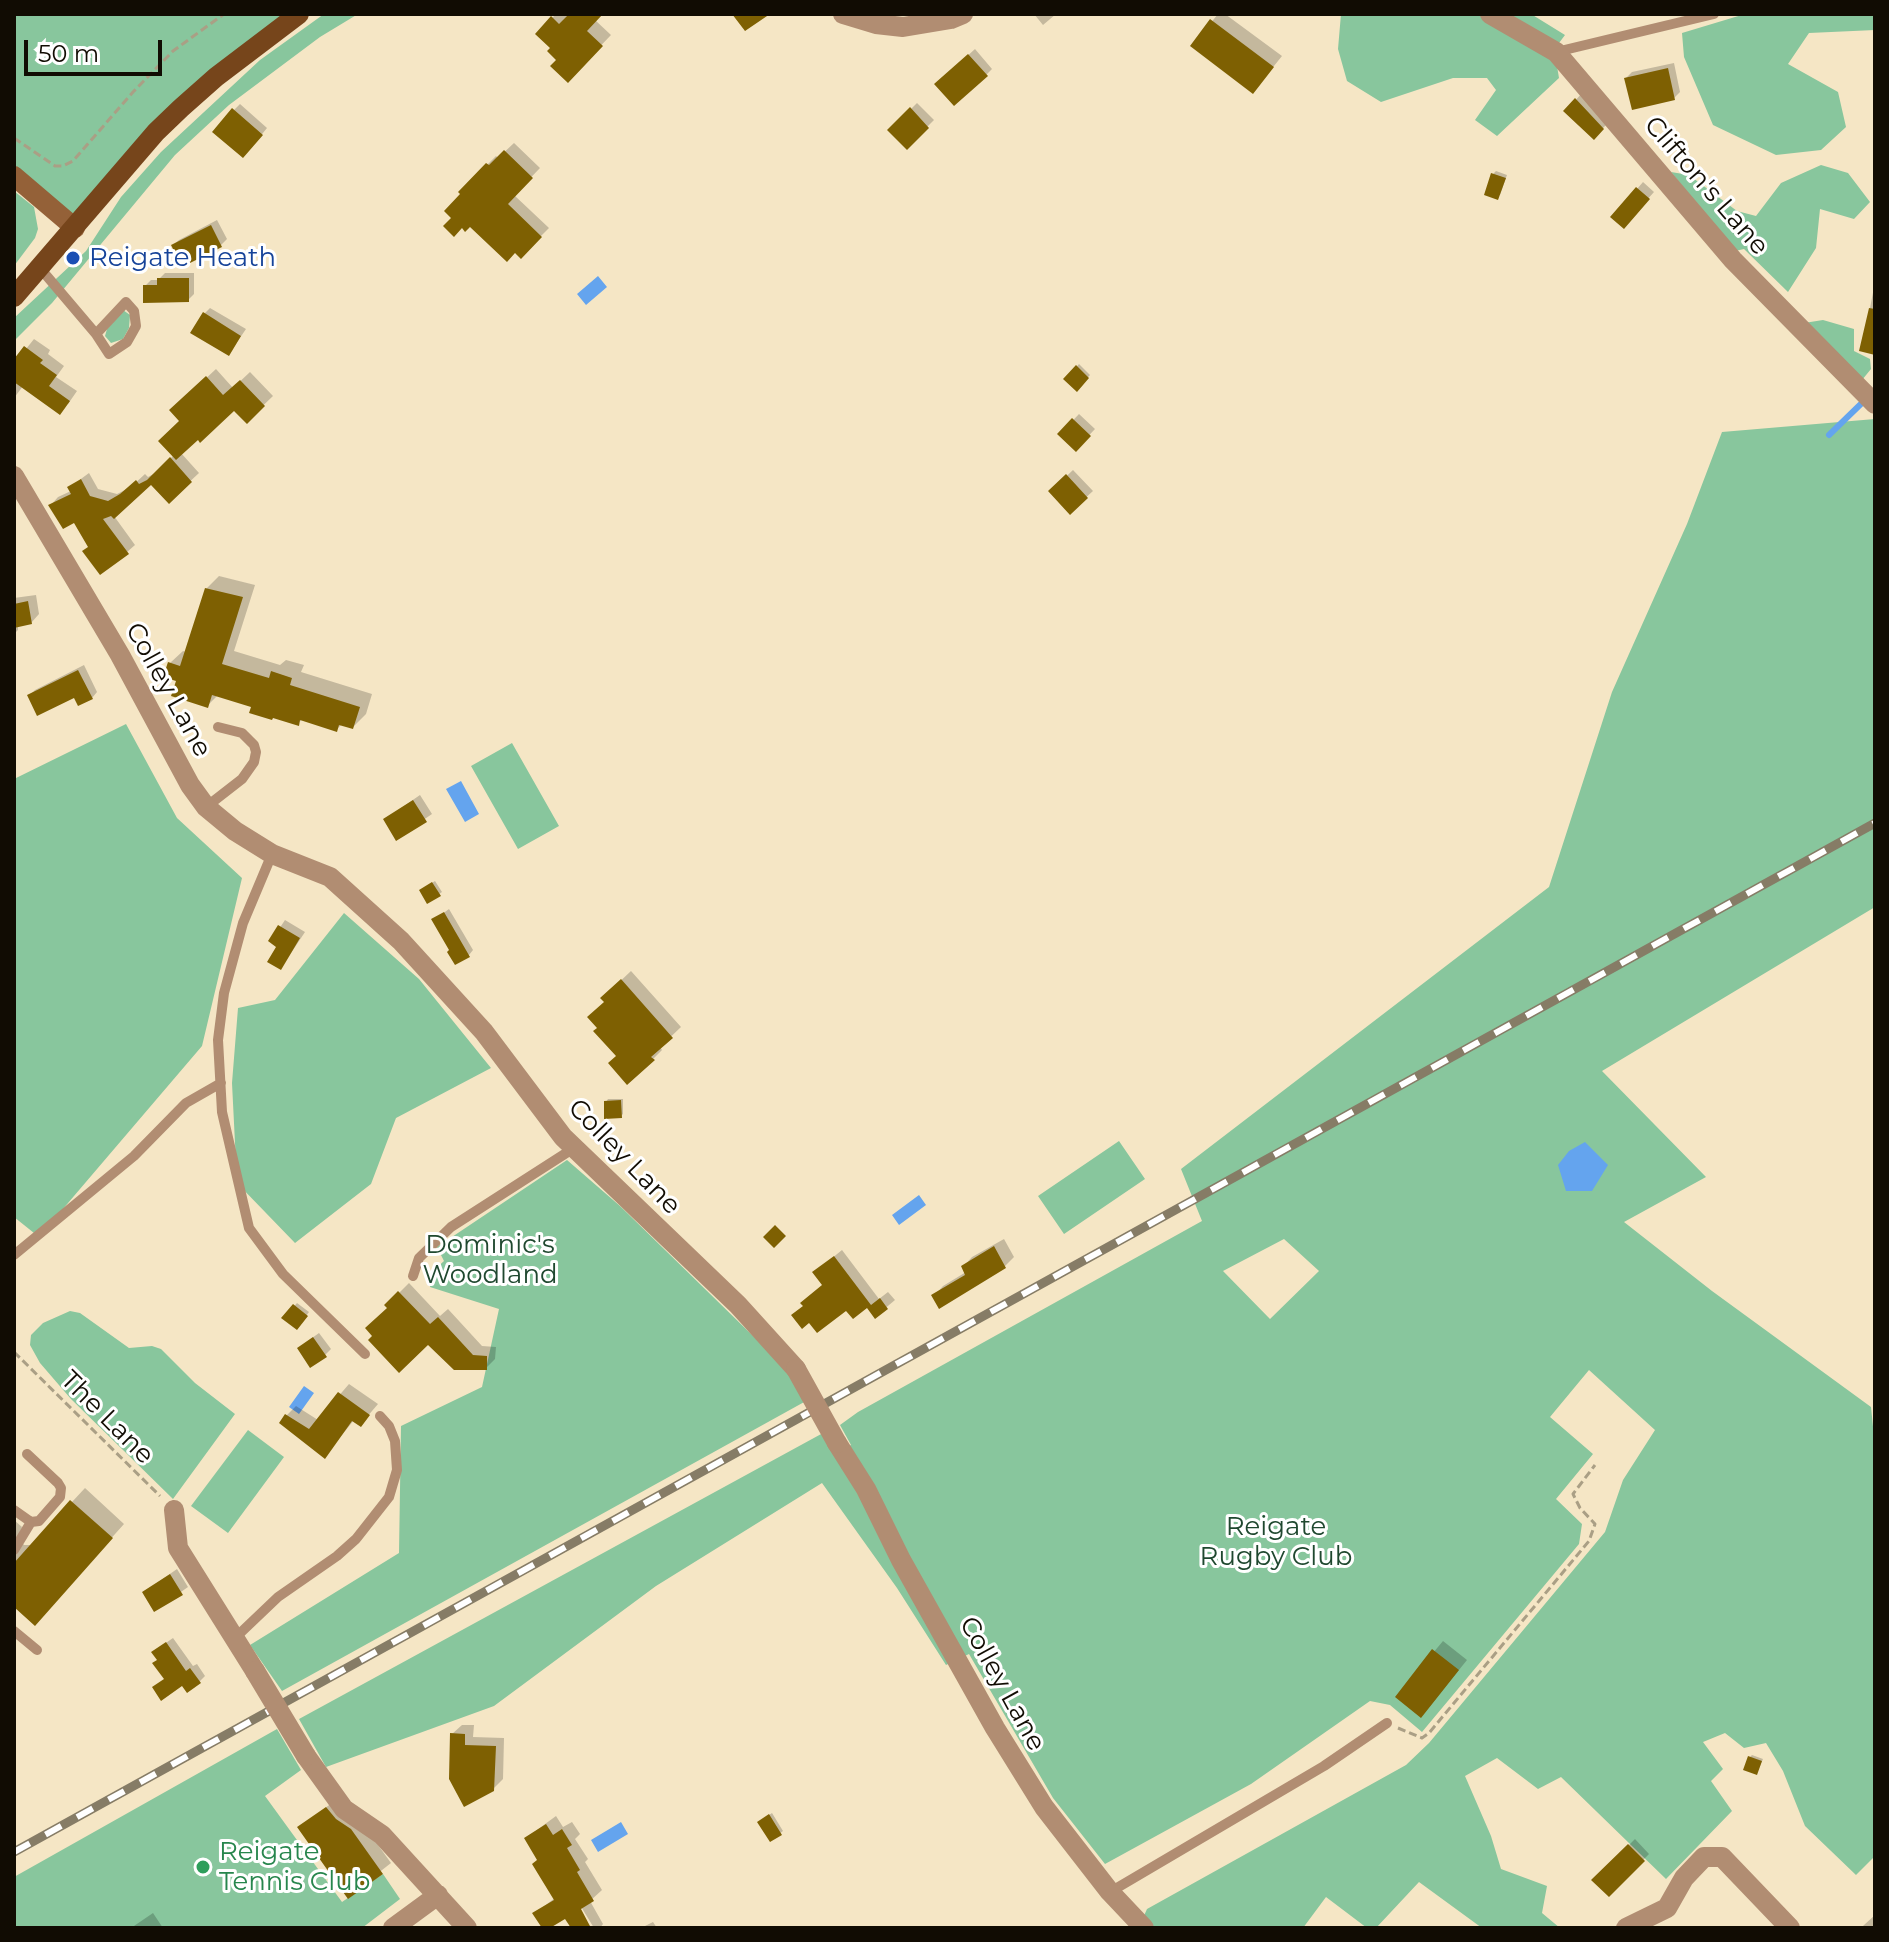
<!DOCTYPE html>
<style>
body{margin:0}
#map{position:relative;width:1889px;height:1942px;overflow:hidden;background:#f5e6c5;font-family:Montserrat,sans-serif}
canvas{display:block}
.frame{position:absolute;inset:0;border:16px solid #110c03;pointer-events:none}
.scale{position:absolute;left:24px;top:40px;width:138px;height:36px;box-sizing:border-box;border:4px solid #110c03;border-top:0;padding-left:10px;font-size:24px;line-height:28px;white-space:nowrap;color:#110c03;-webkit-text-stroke:6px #fff;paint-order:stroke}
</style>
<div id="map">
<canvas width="1889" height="1942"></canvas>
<div class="frame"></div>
<div class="scale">50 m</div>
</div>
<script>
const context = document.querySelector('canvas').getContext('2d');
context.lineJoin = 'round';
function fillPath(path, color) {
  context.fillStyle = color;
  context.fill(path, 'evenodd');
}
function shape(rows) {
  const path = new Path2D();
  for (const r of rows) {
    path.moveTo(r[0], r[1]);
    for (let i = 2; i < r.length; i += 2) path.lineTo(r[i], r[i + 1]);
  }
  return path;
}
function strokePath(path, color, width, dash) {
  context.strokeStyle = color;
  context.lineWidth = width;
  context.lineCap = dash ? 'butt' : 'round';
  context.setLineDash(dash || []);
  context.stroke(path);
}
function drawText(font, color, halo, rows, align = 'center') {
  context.font = font + ' Montserrat,sans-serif';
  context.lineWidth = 6;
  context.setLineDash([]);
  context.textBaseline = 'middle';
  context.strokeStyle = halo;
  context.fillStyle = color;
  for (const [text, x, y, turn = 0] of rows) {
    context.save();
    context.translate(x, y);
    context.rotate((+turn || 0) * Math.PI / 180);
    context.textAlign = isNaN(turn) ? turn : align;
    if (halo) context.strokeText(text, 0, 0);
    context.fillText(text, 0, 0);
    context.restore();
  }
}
const green = shape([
 [14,14,299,14,216,77,75,228,14,176],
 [324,14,358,14,320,37,229,105,175,155,52,303,14,341,14,318,86,251,121,197,161,152,260,60],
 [1341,14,1480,14,1542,49,1556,60,1559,78,1497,136,1475,120,1496,90,1487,78,1453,78,1381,102,1347,81,1338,49],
 [1497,14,1531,14,1565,35,1556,47],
 [1745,14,1875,14,1875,30,1809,33,1788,64,1838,92,1846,127,1821,150,1776,155,1713,125,1684,57,1682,33],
 [1821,165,1848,173,1870,202,1854,219,1820,209,1816,248,1788,292,1744,249,1735,251,1671,172,1689,175,1737,211,1756,216,1781,183],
 [14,191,34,207,38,229,35,238,14,266],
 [123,310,130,315,129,328,123,339,111,343,105,336,107,329],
 [1823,320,1854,329,1854,351,1870,359,1871,369,1862,380,1804,323],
 [1875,419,1875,907,1602,1071,1706,1177,1624,1222,1712,1291,1871,1407,1875,1446,1875,1856,1856,1875,1805,1826,1783,1771,1766,1743,1744,1748,1725,1733,1703,1742,1723,1769,1711,1781,1732,1811,1666,1879,1561,1777,1538,1789,1497,1758,1465,1776,1491,1836,1501,1869,1547,1886,1542,1913,1560,1928,1482,1928,1419,1882,1376,1928,1367,1928,1326,1897,1303,1928,1152,1928,1143,1918,1147,1909,1406,1765,1429,1743,1605,1532,1623,1480,1655,1430,1589,1370,1550,1417,1593,1454,1556,1499,1582,1524,1579,1544,1422,1732,1390,1705,1370,1701,1251,1784,1105,1864,1053,1798,969,1654,946,1665,897,1588,822,1483,656,1586,494,1706,326,1767,299,1719,823,1433,836,1454,851,1445,840,1425,858,1412,1202,1221,1181,1169,1549,887,1612,692,1687,524,1722,432],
 [1284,1239,1319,1271,1270,1319,1223,1271],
 [126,724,177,818,242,878,202,1046,39,1237,14,1217,14,779],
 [512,743,559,826,518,849,471,766],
 [344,913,419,979,491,1068,396,1118,371,1184,295,1243,237,1183,232,1083,238,1008,275,1000],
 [1119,1141,1145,1179,1064,1234,1038,1196],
 [567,1160,620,1206,791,1373,806,1401,282,1691,250,1645,399,1553,401,1426,482,1387,499,1309,430,1287,433,1271,444,1261,437,1247],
 [70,1311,80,1313,129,1348,152,1346,161,1349,195,1383,235,1414,173,1499,71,1399,40,1363,30,1345,31,1335,43,1323],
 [248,1430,284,1457,228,1533,191,1506],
 [277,1729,301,1770,265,1796,342,1902,383,1874,400,1899,362,1928,14,1928,14,1877]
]);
const water = shape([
 [598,276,607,287,586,305,577,294],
 [461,781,479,814,465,822,446,789],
 [1585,1142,1608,1165,1592,1191,1566,1191,1558,1165,1569,1151],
 [919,1195,926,1205,899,1225,892,1215],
 [304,1386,314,1393,299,1414,289,1407],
 [621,1822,628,1834,598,1852,591,1840]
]);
const shadow = shape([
 [556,14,570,16,572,14,600,14,595,20,611,35,568,80,552,48,537,34],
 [1034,14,1056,14,1043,25],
 [1218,14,1225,14,1282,56,1253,92,1193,45],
 [975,49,992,69,986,75,943,78],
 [1674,63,1680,92,1674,98,1626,78,1632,72],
 [1582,93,1609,122,1594,137,1566,111],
 [917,103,934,120,907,147,890,130],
 [240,104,267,128,249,150,234,110],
 [514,143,540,168,514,195,549,228,521,256,488,164,496,156,498,158],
 [1496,171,1507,175,1500,195,1493,174],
 [1643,182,1654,192,1629,220,1613,217],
 [217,220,227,239,221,245,173,245,179,240],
 [165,273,194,273,194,294,188,300,145,286,151,280,158,280],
 [1875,282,1875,353,1862,350],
 [210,308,246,329,229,354,204,314],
 [34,339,50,350,48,354,64,366,56,377,77,391,68,404,23,386,14,398,14,364],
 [1079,364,1090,375,1077,389,1066,379],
 [216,369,233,388,250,372,273,396,247,421,234,408,181,453,199,473,169,501,151,482,114,516,135,545,127,552,90,547,74,520,51,505,58,497,71,491,70,487,89,473,98,489,117,494,131,487,145,474,148,477,157,472,174,455,182,421,172,410],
 [1079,414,1095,429,1076,449,1060,434],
 [1073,470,1093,491,1070,512,1051,491],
 [219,576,255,585,234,651,280,665,286,660,304,665,301,672,372,694,366,714,353,727,342,724,337,729,303,719,298,723,218,695,207,706,179,680,170,663,183,651,186,652,206,589],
 [36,595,39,614,31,623,18,625,18,630,14,634,14,598],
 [84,665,97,692,92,698,29,696,35,690],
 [420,795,432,814,397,838,385,819],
 [435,881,442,892,439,894,424,888],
 [449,909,473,950,469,955,452,950,434,920],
 [285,920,305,932,281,968,279,946,271,941],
 [631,971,681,1027,660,1047,662,1050,653,1059,618,1056,606,1002,612,989],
 [608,1099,623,1099,623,1114,621,1116,606,1102],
 [1004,1239,1014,1257,1005,1266,934,1296,943,1286,966,1272,963,1267,972,1257],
 [842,1250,879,1299,888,1292,895,1300,876,1316,868,1305,824,1284,815,1272],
 [409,1283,440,1316,448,1309,482,1346,496,1347,495,1359,486,1368,389,1307,387,1305],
 [297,1303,309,1312,297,1328,284,1318],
 [319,1333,331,1349,325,1355,305,1343],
 [349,1384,378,1404,360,1425,354,1420,325,1456,286,1416,296,1406,318,1420],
 [85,1488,124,1524,47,1610,14,1604,14,1520,22,1527,18,1537,24,1545,32,1545],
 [177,1569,188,1587,155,1610,144,1592],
 [173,1638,193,1666,197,1664,205,1676,199,1682,183,1683,165,1678,159,1659,160,1647],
 [1443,1641,1467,1660,1430,1706,1397,1696],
 [462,1725,474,1725,473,1737,504,1738,503,1779,493,1789,452,1734],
 [1752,1755,1763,1759,1757,1773,1750,1757],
 [337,1799,360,1820,391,1863,349,1896,299,1828],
 [772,1813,783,1831,771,1840,762,1820],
 [556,1816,563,1827,572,1822,580,1834,575,1839,588,1859,585,1862,602,1890,590,1901,603,1924,600,1928,594,1928,577,1900,574,1902,589,1928,573,1928,566,1916,544,1928,535,1913,555,1898,539,1859,526,1838],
 [1635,1839,1649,1854,1609,1895,1594,1880],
 [153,1913,163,1928,131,1928],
 [1875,1915,1875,1928,1861,1928,1864,1925],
 [653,1922,657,1928,641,1928]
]);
const stream = shape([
 [1829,435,1866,399]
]);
const building = shape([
 [569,14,603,14,587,31,603,46,568,83,550,66,556,60,547,51,550,48,535,34,551,16,559,24],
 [732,14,770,14,745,31],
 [1210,19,1274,67,1253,94,1190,46],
 [968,54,988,76,954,106,934,84],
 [1668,68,1675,100,1632,110,1624,78],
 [1575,98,1604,129,1594,140,1563,111],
 [910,107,929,128,907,150,887,130],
 [232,108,263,135,243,158,212,132],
 [504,150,533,178,508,204,542,237,521,259,515,253,507,262,470,227,465,232,462,228,454,237,443,226,451,218,444,211,460,194,458,192,486,163,489,165],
 [1491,173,1506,178,1498,200,1484,195],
 [1636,187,1650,199,1624,229,1610,217],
 [211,225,222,247,182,267,171,245],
 [157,278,189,278,189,302,143,303,143,285,157,285],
 [1869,308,1875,309,1875,355,1859,351],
 [203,312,241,336,229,356,190,333],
 [24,346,43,360,40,363,57,375,49,386,70,401,60,415,14,382,14,359],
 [1076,365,1089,378,1077,392,1063,379],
 [206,376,223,395,240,380,265,406,247,424,234,411,200,443,198,440,176,460,158,441,179,421,169,410],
 [1072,418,1091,436,1076,452,1057,434],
 [170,457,192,482,169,504,151,485,114,519,111,516,103,519,129,554,100,575,82,551,88,547,74,523,63,529,48,505,71,494,67,487,81,479,90,496,108,501,120,494,136,480,139,484,147,480],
 [1066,474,1088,498,1070,515,1048,491],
 [205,588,243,597,222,664,269,678,271,671,292,678,290,685,360,707,353,729,339,725,337,732,300,720,299,726,273,718,272,720,249,713,251,707,212,695,208,708,171,696,176,681,163,677,168,662,180,666],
 [28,601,32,624,14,628,14,604],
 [78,670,93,699,78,706,74,698,37,716,27,695],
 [413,800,427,822,396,841,383,819],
 [432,882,441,896,427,904,419,890],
 [444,912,470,957,455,965,447,952,449,950,431,919],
 [278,925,300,938,281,970,267,962,276,947,268,941],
 [621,979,673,1038,651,1057,655,1060,627,1085,608,1063,616,1056,593,1031,597,1028,587,1017,604,1002,600,998],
 [621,1100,622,1118,604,1119,604,1101],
 [775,1225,786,1236,774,1248,763,1237],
 [994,1246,1006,1268,939,1309,931,1295,965,1275,961,1266],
 [834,1256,871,1305,880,1298,888,1309,875,1319,867,1308,853,1319,846,1311,817,1333,809,1323,802,1329,791,1315,803,1306,800,1303,822,1285,812,1272],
 [398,1291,430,1324,438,1317,473,1355,487,1356,487,1370,454,1370,428,1345,399,1373,368,1340,372,1336,365,1328,387,1308,384,1305],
 [293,1304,308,1316,297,1330,281,1318],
 [313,1337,327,1357,310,1368,297,1348],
 [338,1392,370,1415,361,1427,352,1421,325,1459,279,1423,285,1414,309,1429],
 [70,1500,113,1538,35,1626,14,1607,14,1563],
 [170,1574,183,1595,154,1612,142,1592],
 [166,1642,186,1671,190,1668,201,1683,187,1693,182,1686,161,1701,152,1687,164,1679,152,1663,157,1660,151,1652],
 [1432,1649,1459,1670,1421,1718,1395,1697],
 [450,1733,465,1734,465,1745,496,1746,494,1791,464,1807,449,1779],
 [1748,1756,1762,1761,1757,1775,1743,1770],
 [326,1807,336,1819,351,1829,383,1874,348,1899,297,1827],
 [769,1814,782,1835,770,1842,757,1822],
 [546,1824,553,1835,562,1829,572,1845,567,1848,580,1870,577,1872,594,1901,581,1909,591,1928,571,1928,565,1919,550,1928,542,1928,532,1913,554,1900,532,1864,537,1860,524,1838],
 [1628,1844,1645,1861,1609,1897,1591,1880]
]);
const path = shape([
 [14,138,55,166,63,166,73,161,133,92,173,51,224,14],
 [14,1352,160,1496],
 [1398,1728,1422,1738,1429,1733,1589,1541,1595,1524,1580,1508,1573,1494,1595,1465]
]);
const lane = shape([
 [1556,52,1714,14],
 [40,268,96,334,109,354,127,342,131,335,136,326,134,311,126,302,96,334],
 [206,807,242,779,254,762,256,752,254,745,242,733,218,727],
 [272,854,243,923,224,993,218,1040,222,1112,249,1228,283,1274,365,1354],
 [14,1255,134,1156,186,1103,221,1083],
 [413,1276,419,1258,451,1227,574,1148],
 [14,1510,31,1522,39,1521,60,1497,61,1488,58,1483,27,1454],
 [14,1550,31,1522],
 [14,1631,37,1650],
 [235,1638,278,1597,337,1556,356,1539,389,1497,397,1470,395,1441,389,1426,380,1416],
 [1110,1892,1324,1766,1387,1723]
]);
const street = shape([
 [843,14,876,24,903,27,951,19,963,14],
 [1490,14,1556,52,1733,260,1875,404],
 [14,476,120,655,190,785,206,807,235,831,272,854,330,877,401,941,484,1032,563,1137,738,1305,796,1369],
 [837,1443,866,1489,901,1560,995,1728,1044,1807,1110,1892,1144,1928],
 [174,1510,178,1548,255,1671],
 [306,1756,344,1809,382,1835,467,1928],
 [393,1928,438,1895],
 [1626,1928,1667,1908,1684,1878,1704,1857,1722,1857,1790,1928]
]);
const secondary = shape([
 [14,176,75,228]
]);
const primary = shape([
 [14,297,156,132,181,108,216,77,299,14]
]);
const rail = shape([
 [14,1852,1875,823]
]);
const streetBridge = shape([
 [796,1369,837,1443],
 [255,1671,306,1756]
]);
const markers = [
 [73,258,8,"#1a4fb4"],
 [203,1867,8,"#2e9e5b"]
];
const streetNames = [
 ["Clifton's Lane",1706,186,49],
 ["Colley Lane",168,690,61],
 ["Colley Lane",624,1157,46],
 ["The Lane",107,1418,45],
 ["Colley Lane",1002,1684,61]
];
const transitNames = [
 ["Reigate Heath",89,258]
];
const parkNames = [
 ["Dominic's",490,1245],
 ["Woodland",490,1275],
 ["Reigate",1276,1527],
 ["Rugby Club",1276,1557]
];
const leisureNames = [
 ["Reigate",219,1852],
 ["Tennis Club",219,1882]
];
fillPath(green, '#88c69d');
fillPath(water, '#64a4ee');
fillPath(shadow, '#0003');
strokePath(stream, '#64a4ee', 6);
fillPath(building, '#7e6002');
strokePath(path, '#aa9f85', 3, [8, 4]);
strokePath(lane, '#b18d72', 10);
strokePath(street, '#b18d72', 20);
strokePath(secondary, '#946138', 20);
strokePath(primary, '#76451b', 20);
strokePath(rail, '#867c66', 9);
strokePath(rail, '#fff', 6, [18]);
strokePath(streetBridge, '#b18d72', 20);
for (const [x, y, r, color] of markers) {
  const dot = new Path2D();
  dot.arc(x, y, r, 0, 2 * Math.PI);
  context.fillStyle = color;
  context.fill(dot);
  strokePath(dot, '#fff', 3);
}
drawText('26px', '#110c03', '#fff', streetNames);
drawText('26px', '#164399', '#fff', transitNames, 'left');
drawText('26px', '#1f482f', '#fff', parkNames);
drawText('26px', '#27864d', '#fff', leisureNames, 'left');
</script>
